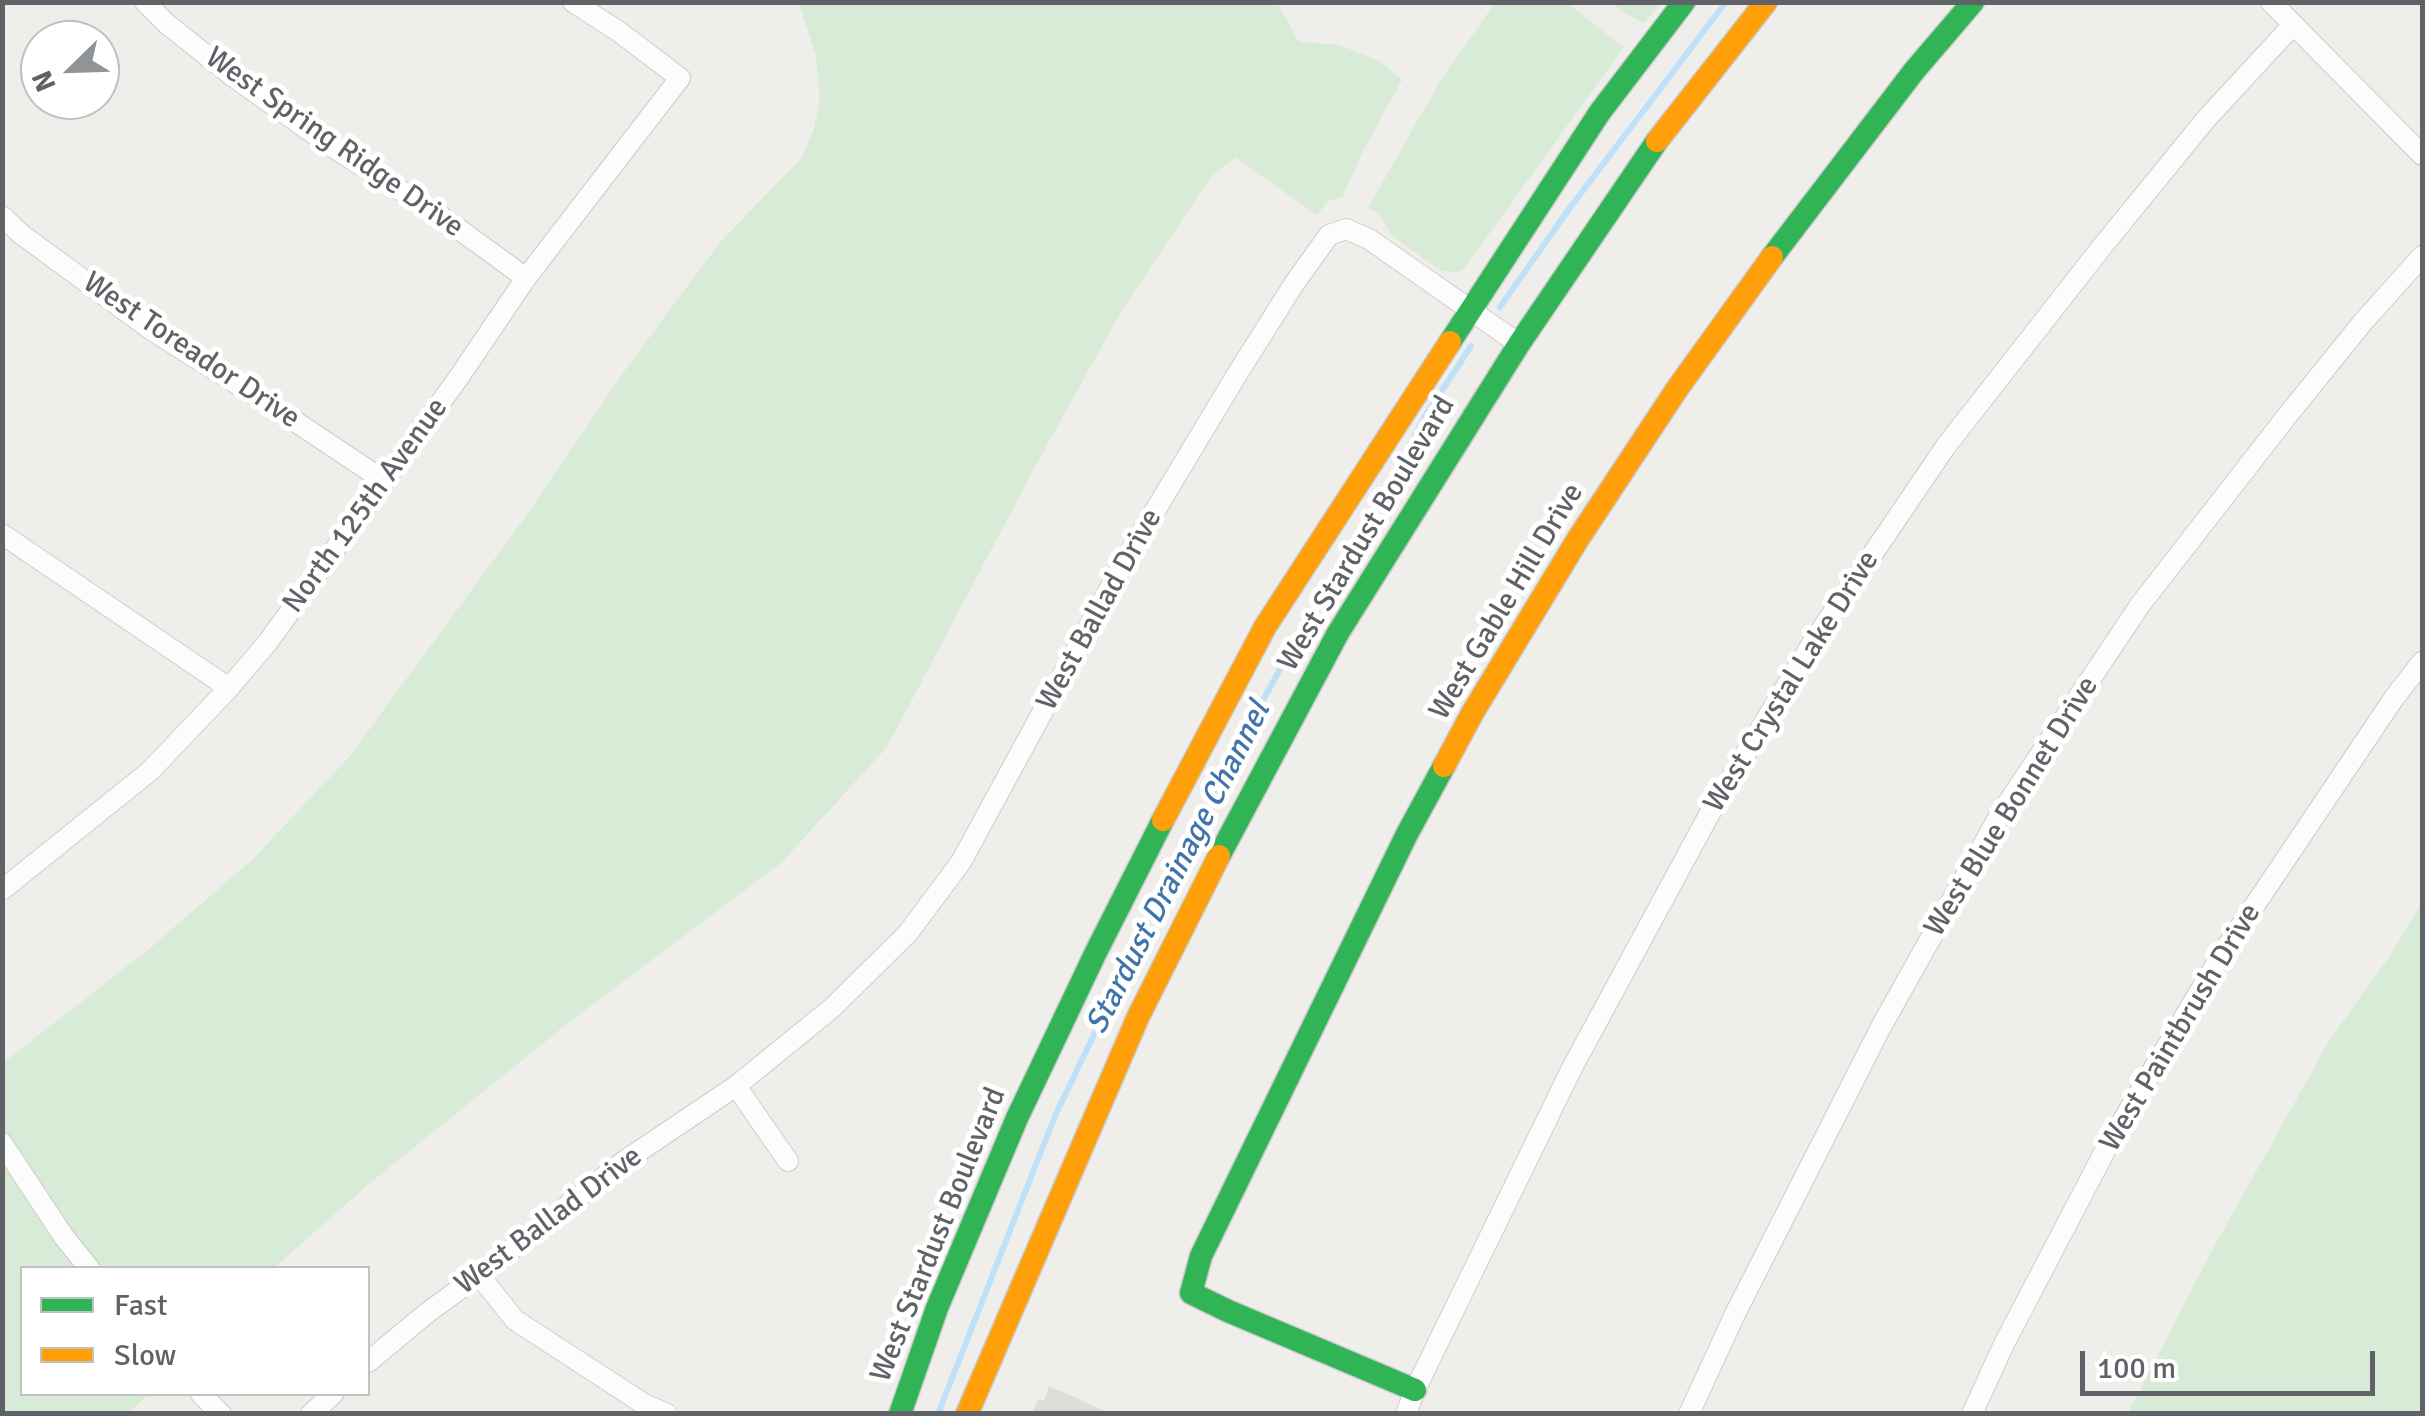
<!DOCTYPE html>
<style>
body{margin:0}
#map{position:relative;width:2425px;height:1416px;overflow:hidden;background:#efeeea;font-family:Signika,sans-serif}
canvas{display:block}
.frame{position:absolute;inset:0;border:5px solid #5f6368;pointer-events:none}
.legend{position:absolute;left:20px;top:1266px;width:350px;height:130px;box-sizing:border-box;background:#fff;border:2px solid #bfc1c3;margin:0;padding:12px 18px;list-style:none;font-size:30px;color:#5f6368}
.legend li{display:flex;align-items:center;gap:20px;height:50px}
.legend b{width:50px;border:2px solid #bfc1c3}
.north{position:absolute;left:20px;top:20px;width:100px;height:100px;box-sizing:border-box;background:#fff;border:2px solid #bfc1c3;border-radius:50%;rotate:247deg;font-size:28px;font-weight:700;line-height:40px;text-align:center;color:#5f6368}
.north::after{content:'';display:block;margin:auto;width:35px;height:45px;background:#919496;clip-path:polygon(50% 0,100% 100%,50% 72%,0 100%)}
.scale{position:absolute;left:2080px;top:1351px;width:295px;height:45px;box-sizing:border-box;border:5px solid #5f6368;border-top:0;padding-left:12px;font-size:30px;line-height:35px;white-space:nowrap;color:#5f6368;-webkit-text-stroke:8px #fff;paint-order:stroke}
</style>
<div id="map">
<canvas width="2425" height="1416"></canvas>
<div class="frame"></div>
<ul class="legend">
<li><b style="height:12px;background:#30b455"></b>Fast</li>
<li><b style="height:12px;background:#ff9f0a"></b>Slow</li>
</ul>
<div class="north">N</div>
<div class="scale">100 m</div>
</div>
<script>
const context = document.querySelector('canvas').getContext('2d');
context.lineJoin = 'round';
function fillPath(path, color) {
  context.fillStyle = color;
  context.fill(path, 'evenodd');
}
function shape(rows) {
  const path = new Path2D();
  for (const r of rows) {
    path.moveTo(r[0], r[1]);
    for (let i = 2; i < r.length; i += 2) path.lineTo(r[i], r[i + 1]);
  }
  return path;
}
function strokePath(path, color, width, dash) {
  context.strokeStyle = color;
  context.lineWidth = width;
  context.lineCap = dash ? 'butt' : 'round';
  context.setLineDash(dash || []);
  context.stroke(path);
}
function drawText(font, color, halo, rows, align = 'center') {
  context.font = font + ' Signika,sans-serif';
  context.lineWidth = 10;
  context.setLineDash([]);
  context.textBaseline = 'middle';
  context.strokeStyle = halo;
  context.fillStyle = color;
  for (const [text, x, y, turn = 0] of rows) {
    context.save();
    context.translate(x, y);
    context.rotate((+turn || 0) * Math.PI / 180);
    context.textAlign = isNaN(turn) ? turn : align;
    if (halo) context.strokeText(text, 0, 0);
    context.fillText(text, 0, 0);
    context.restore();
  }
}
const industrial = shape([
 [1049,1386,1110,1413,1032,1413,1038,1399,1044,1401]
]);
const green = shape([
 [799,3,1277,3,1299,42,1339,45,1378,60,1402,80,1363,151,1342,198,1328,201,1317,215,1235,157,1211,177,1122,310,1036,465,887,747,782,862,567,1024,370,1183,274,1268,22,1268,22,1394,149,1394,129,1413,3,1414,3,1063,149,949,253,859,349,757,526,516,625,370,722,240,802,158,814,129,820,97,816,56],
 [1495,3,1567,3,1624,47,1463,270,1453,273,1440,270,1404,245,1391,234,1379,214,1368,208,1440,81],
 [1611,3,1661,3,1644,23,1625,13],
 [2422,903,2422,1413,2128,1413,2214,1247,2329,1041,2391,954]
]);
const stream = shape([
 [1500,307,1569,209,1726,2],
 [938,1414,1055,1116,1154,909,1248,728,1298,636,1392,480,1424,418,1471,346]
]);
const street = shape([
 [145,2,167,24,231,75,331,146,442,217,526,278],
 [2271,2,2422,155],
 [2,216,21,234,150,329,278,410,383,480],
 [2,534,229,688],
 [2,890,150,771,229,688,268,642,459,377,526,278,680,78,618,31,573,2],
 [736,1086,788,1161],
 [2,1143,64,1237,89,1268],
 [479,1275,515,1320,644,1404,667,1414],
 [368,1362,427,1313,479,1275,623,1162,736,1086,832,1008,908,933,961,862,1123,564,1236,376,1294,284,1329,235,1346,229,1369,239,1519,344],
 [201,1394,221,1414],
 [311,1414,333,1394],
 [1406,1414,1415,1390,1572,1068,1710,813,1813,642,1946,446,2101,248,2207,118,2293,25],
 [1689,1414,1735,1314,1882,1025,2001,813,2140,605,2287,416,2363,322,2422,256],
 [1972,1414,2004,1344,2107,1147,2222,954,2394,698,2422,662]
]);
const fast = shape([
 [1772,257,1914,71,1973,2],
 [1450,342,1600,112,1684,2],
 [1219,856,1338,633,1519,344,1657,141],
 [1415,1390,1228,1311,1191,1293,1201,1256,1407,834,1444,766],
 [900,1414,937,1308,1017,1118,1096,952,1163,820]
]);
const slow = shape([
 [1657,141,1766,2],
 [1444,766,1473,712,1578,539,1677,389,1772,257],
 [1163,820,1265,627,1450,342],
 [967,1414,1138,1017,1219,856]
]);
const streetNames = [
 ["West Spring Ridge Drive",334,143,35],
 ["West Toreador Drive",191,351,34],
 ["North 125th Avenue",366,506,-54],
 ["West Stardust Boulevard",1367,534,-59],
 ["West Gable Hill Drive",1507,602,-59],
 ["West Ballad Drive",1100,610,-61],
 ["West Crystal Lake Drive",1792,682,-58],
 ["West Blue Bonnet Drive",2012,807,-58],
 ["West Paintbrush Drive",2181,1028,-59],
 ["West Ballad Drive",549,1221,-37],
 ["West Stardust Boulevard",939,1235,-68]
];
const waterNames = [
 ["Stardust Drainage Channel",1179,868,-63]
];
fillPath(industrial, '#dfddda');
fillPath(green, '#d8ebd6');
strokePath(stream, '#bfe0f9', 6);
strokePath(street, '#cbcccc', 22);
strokePath(fast, '#cacacb', 25);
strokePath(slow, '#cacacb', 25);
strokePath(street, '#fdfcfc', 20);
strokePath(fast, '#30b455', 22);
strokePath(slow, '#ff9f0a', 22);
drawText('30px', '#5f6368', '#fff', streetNames);
drawText('italic 32px', '#4174aa', '#fff', waterNames);
</script>
